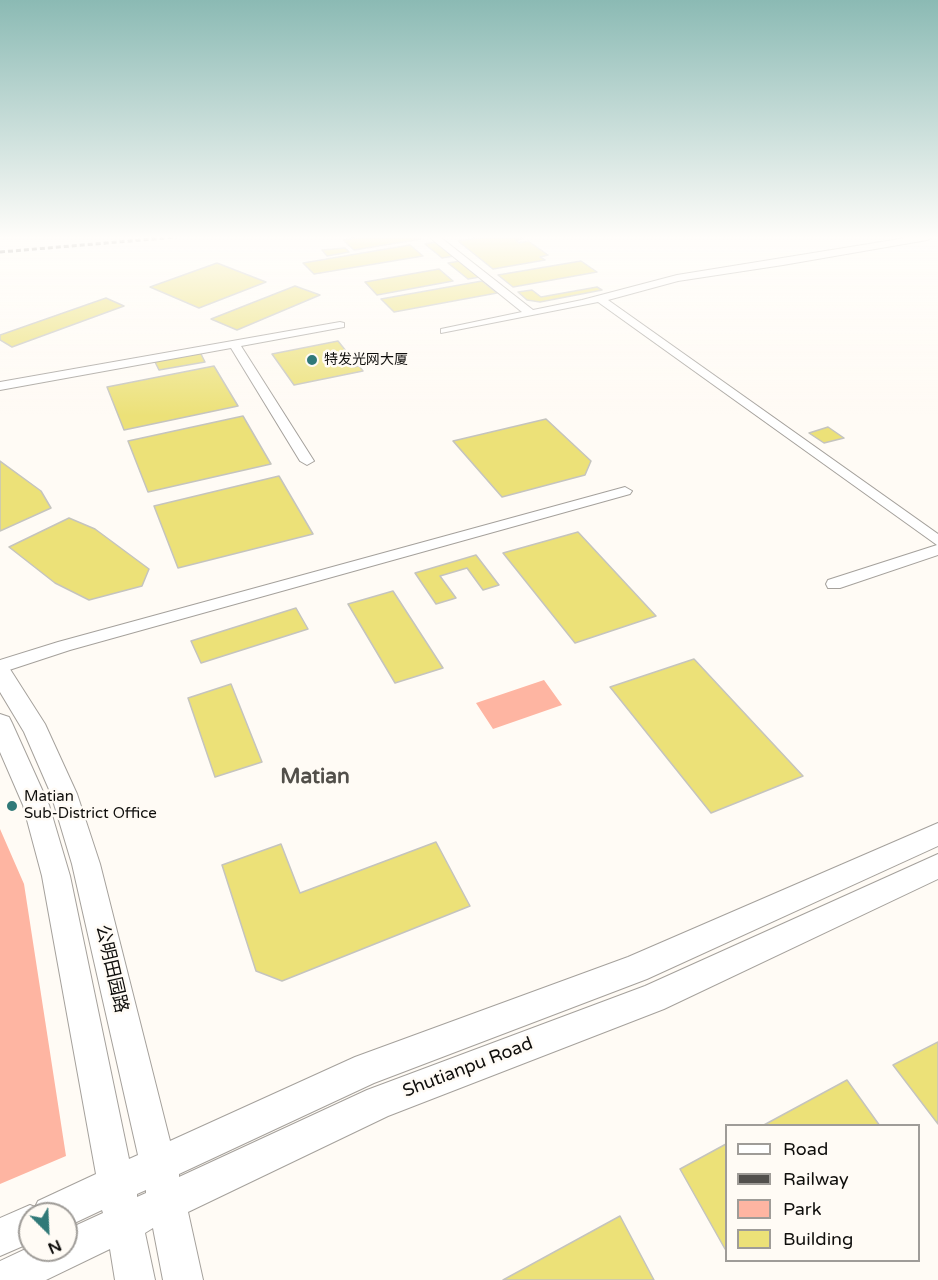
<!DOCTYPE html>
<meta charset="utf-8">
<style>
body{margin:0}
#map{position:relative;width:938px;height:1280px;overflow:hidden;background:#fffbf5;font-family:"Varela Round",sans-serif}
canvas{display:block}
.legend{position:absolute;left:725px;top:1124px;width:195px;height:138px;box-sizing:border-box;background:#fffbf5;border:2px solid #9f9c98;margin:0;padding:8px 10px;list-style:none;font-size:18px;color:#0f0e0c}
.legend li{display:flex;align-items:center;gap:12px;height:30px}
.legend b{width:30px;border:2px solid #9f9c98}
.north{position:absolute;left:18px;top:1202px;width:60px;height:60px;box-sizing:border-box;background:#fffbf5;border:2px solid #9f9c98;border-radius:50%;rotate:156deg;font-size:16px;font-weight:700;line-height:24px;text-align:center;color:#0f0e0c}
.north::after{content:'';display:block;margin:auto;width:21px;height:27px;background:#307978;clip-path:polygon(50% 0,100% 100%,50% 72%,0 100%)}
</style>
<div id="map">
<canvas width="938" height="1280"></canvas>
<ul class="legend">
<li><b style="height:8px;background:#fff"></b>Road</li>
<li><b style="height:8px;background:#52504d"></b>Railway</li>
<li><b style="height:16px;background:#feb5a2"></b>Park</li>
<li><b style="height:16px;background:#ece178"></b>Building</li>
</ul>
<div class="north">N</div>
</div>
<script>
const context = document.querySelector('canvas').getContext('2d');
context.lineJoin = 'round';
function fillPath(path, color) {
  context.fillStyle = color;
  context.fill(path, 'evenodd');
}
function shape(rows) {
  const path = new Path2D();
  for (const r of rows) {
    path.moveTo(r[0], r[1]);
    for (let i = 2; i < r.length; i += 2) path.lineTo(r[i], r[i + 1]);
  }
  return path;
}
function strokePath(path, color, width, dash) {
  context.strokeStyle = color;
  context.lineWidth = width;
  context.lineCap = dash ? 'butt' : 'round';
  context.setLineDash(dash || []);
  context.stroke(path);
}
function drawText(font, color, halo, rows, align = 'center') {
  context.font = font + ' "Varela Round","Noto Sans SC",sans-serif';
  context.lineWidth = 5;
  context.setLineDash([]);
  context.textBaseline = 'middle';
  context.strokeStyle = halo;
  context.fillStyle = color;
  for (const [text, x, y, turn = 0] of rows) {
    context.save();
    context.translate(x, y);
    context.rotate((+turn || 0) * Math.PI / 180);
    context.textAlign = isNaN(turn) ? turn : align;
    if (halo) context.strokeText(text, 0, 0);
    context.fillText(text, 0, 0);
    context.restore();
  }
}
const green = shape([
 [544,680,562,705,493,729,476,703],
 [0,829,24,884,66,1156,0,1184]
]);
const building = shape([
 [362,237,419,237,421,239,354,250,343,240,362,237],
 [484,237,519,237,522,239,516,240,519,243,528,241,548,255,540,257,545,260,493,269,458,241,484,237],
 [436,242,454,256,442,258,425,244,436,242],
 [410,245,423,256,314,274,303,263,410,245],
 [345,248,349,252,327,256,322,250,345,248],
 [460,261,480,277,468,279,448,263,460,261],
 [581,261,597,272,513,287,498,275,581,261],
 [217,263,266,282,199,308,150,287,217,263],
 [439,269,453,281,377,295,365,282,439,269],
 [482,281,497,293,394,312,381,299,482,281],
 [295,286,320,295,237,330,211,319,295,286],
 [597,287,602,290,540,302,527,300,518,292,532,290,541,297,597,287],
 [106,298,124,306,12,347,0,340,0,335,106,298],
 [338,341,346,351,341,352,353,367,359,366,363,371,294,385,272,354,338,341],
 [200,352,205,362,159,370,154,360,200,352],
 [214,366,238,406,124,430,107,387,214,366],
 [243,416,271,464,148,492,128,441,243,416],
 [546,419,591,461,585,475,502,497,453,441,546,419],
 [828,427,844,438,824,443,809,433,828,427],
 [0,461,41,491,51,508,0,531,0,461],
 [279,476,313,534,178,568,154,506,279,476],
 [69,518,95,529,149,569,142,586,89,600,55,583,9,547,69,518],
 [578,532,656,616,575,643,503,553,578,532],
 [476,555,499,585,483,590,467,568,440,576,456,598,436,604,415,573,476,555],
 [393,591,443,668,395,683,348,604,393,591],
 [296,608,308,629,201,663,191,641,296,608],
 [694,659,803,776,711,813,610,687,694,659],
 [231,684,262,762,215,777,188,698,231,684],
 [436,842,470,906,282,981,256,971,222,865,281,844,300,893,436,842],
 [938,1042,938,1124,893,1065,938,1042],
 [847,1080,880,1126,762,1126,847,1080],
 [726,1144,726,1248,725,1249,680,1169,726,1144],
 [620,1216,654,1280,503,1280,620,1216]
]);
const minor = shape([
 [429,237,440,237,533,310,582,300,677,275,912,237,932,237,927,240,783,265,678,281,608,300,938,534,938,555,840,588,828,588,826,584,828,580,937,545,598,302,441,333,441,329,522,312,429,237],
 [340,322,344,323,344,327,241,346,314,461,307,465,300,461,231,348,0,390,0,382,340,322],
 [625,487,632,491,630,494,70,650,0,673,0,660,58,642,625,487]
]);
const tertiary = shape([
 [0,664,8,666,45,724,77,794,100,864,170,1141,355,1057,628,957,938,823,938,846,647,979,374,1083,179,1174,179,1177,367,1090,645,986,938,854,938,879,664,1009,388,1116,188,1212,203,1280,163,1280,153,1228,145,1233,155,1280,115,1280,110,1249,46,1280,0,1280,0,1261,30,1247,30,1250,66,1250,66,1230,103,1213,102,1210,66,1227,66,1214,30,1214,30,1243,0,1256,0,1218,30,1205,35,1207,38,1201,96,1174,42,876,23,805,0,752,0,714,9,717,12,723,49,805,70,876,129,1159,138,1155,72,864,51,794,24,732,0,692,0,664],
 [146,1190,146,1193,137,1197,137,1194,146,1190]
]);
const rail = shape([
 [0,252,177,237]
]);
const markers = [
 [312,360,6,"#307978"],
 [12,806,6,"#307978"]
];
const farPoinames = [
 ["特发光网大厦",324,360]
];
const poiNames = [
 ["Matian",24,797],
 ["Sub-District Office",24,814]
];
const nearStreetnames = [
 ["公明田园路",111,969,77],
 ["Shutianpu Road",468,1068,-21]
];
const districtNames = [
 ["Matian",315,777]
];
fillPath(green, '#feb5a2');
fillPath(building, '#ece178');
strokePath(building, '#c5c4be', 1.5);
strokePath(minor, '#a5a19c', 2);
strokePath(tertiary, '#a5a19c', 2);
fillPath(minor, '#fff');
fillPath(tertiary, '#fff');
strokePath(rail, '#52504d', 3, [5, 3]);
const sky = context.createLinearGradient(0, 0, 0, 416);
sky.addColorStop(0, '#8bbab4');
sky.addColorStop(0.57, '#fffdfa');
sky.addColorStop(1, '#fffdfa00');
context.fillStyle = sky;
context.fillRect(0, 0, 938, 416);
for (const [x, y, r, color] of markers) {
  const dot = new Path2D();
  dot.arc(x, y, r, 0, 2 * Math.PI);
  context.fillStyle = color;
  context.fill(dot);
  strokePath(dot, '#fffbf5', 2);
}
drawText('14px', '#0f0e0c', '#fffbf5', farPoinames, 'left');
drawText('15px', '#0f0e0c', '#fffbf5', poiNames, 'left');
drawText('18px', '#0f0e0c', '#fffbf5', nearStreetnames);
drawText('bold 21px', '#524f4a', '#fffbf5', districtNames);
</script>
